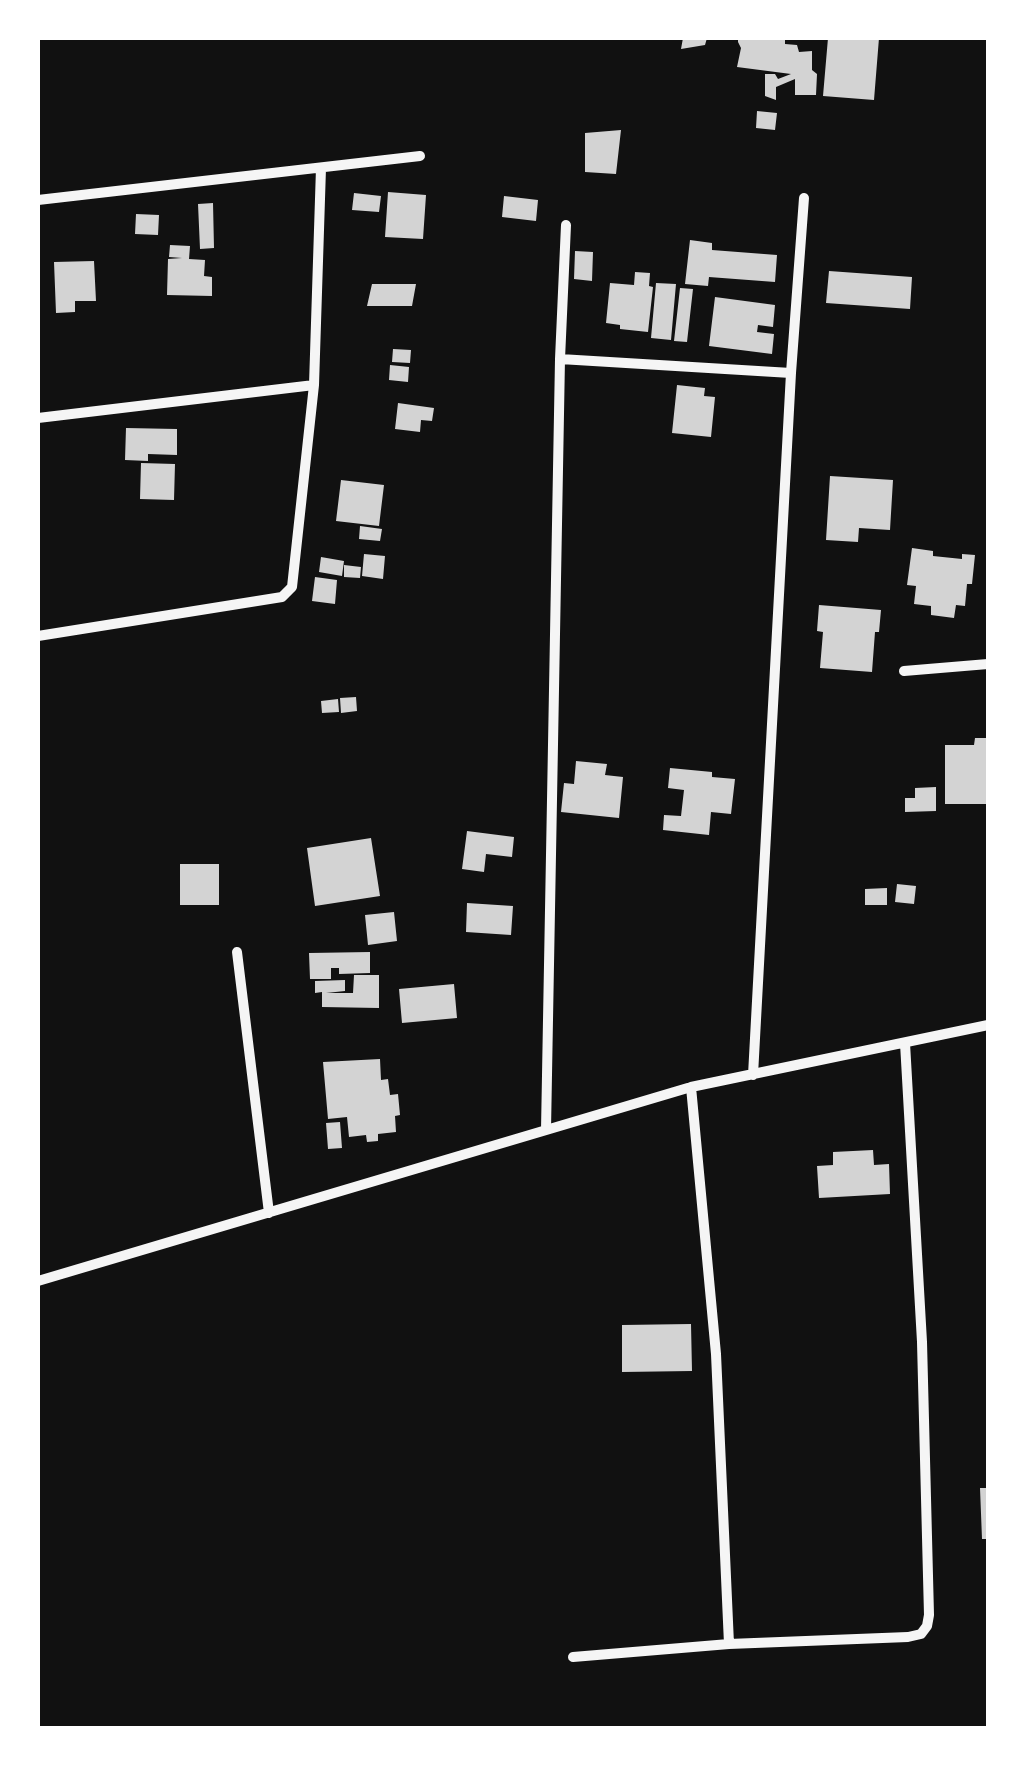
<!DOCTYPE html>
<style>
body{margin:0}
#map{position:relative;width:1026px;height:1766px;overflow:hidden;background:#111;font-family:Inter,sans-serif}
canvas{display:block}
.frame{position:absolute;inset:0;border:40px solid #fff;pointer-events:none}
</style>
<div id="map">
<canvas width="1026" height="1766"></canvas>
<div class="frame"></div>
</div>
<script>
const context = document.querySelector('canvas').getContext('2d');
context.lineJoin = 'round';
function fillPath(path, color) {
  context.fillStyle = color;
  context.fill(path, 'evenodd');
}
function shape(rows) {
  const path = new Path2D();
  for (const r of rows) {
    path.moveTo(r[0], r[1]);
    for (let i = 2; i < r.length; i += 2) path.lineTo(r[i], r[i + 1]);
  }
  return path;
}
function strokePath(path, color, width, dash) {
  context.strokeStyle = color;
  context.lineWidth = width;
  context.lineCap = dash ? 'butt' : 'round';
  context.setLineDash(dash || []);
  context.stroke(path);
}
const building = shape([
 [683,38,707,38,705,45,681,49],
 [738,38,785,38,785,44,797,45,799,52,812,51,812,70,817,74,816,95,795,95,795,79,776,87,776,100,765,96,765,74,775,74,778,79,791,74,737,67,741,48,738,42],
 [828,38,879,38,874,100,823,96],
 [757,111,777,113,775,130,756,128],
 [621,130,616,174,585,172,585,133],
 [388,192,426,195,423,239,385,237],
 [354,193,381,196,379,212,352,210],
 [504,196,538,200,536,221,502,217],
 [213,203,214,248,200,249,198,204],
 [136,214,159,215,158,235,135,234],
 [690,240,712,243,712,250,777,255,775,282,709,277,708,286,685,284],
 [170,245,190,246,189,259,205,260,204,276,212,277,212,296,167,295,168,259,182,258,169,257],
 [575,251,593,252,592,281,574,279],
 [94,261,96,301,75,301,75,312,56,313,54,262],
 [829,271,912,277,910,309,826,303],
 [635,272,650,273,649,286,653,287,648,332,620,329,620,325,606,323,610,283,634,285],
 [656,283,676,284,671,340,651,338],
 [372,284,416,284,412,306,367,306],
 [680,288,693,289,687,342,674,341],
 [715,297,775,305,773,327,758,325,757,332,774,334,772,354,709,346],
 [393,349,411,350,410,363,392,362],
 [390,365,409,367,408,382,389,380],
 [677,385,705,388,704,396,715,397,711,437,672,433],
 [398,403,434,408,432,421,421,420,420,432,395,429],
 [126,428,177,429,177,455,148,454,148,461,125,460],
 [141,463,175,464,174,500,140,499],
 [830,476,893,480,890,530,859,528,858,542,826,540],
 [341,480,384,485,379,526,336,521],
 [360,526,382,529,380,541,359,539],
 [912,548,933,551,933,556,962,559,962,554,975,555,972,584,967,584,965,606,956,605,954,618,931,615,931,606,914,604,916,586,907,585],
 [364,554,385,556,383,579,362,576],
 [321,557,344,561,342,576,319,572],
 [344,565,361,567,360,578,344,577],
 [315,577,337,580,335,604,312,601],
 [819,605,881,610,879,632,875,632,872,672,820,668,823,632,817,631],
 [356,697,357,711,341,713,340,698],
 [338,699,339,712,322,713,321,701],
 [975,738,988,738,988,804,945,804,945,745,974,745],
 [576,761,607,764,605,775,623,777,619,818,561,812,564,783,574,784],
 [670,768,712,772,712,777,735,779,731,814,711,812,709,835,663,830,664,815,681,816,684,790,668,788],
 [936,787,936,811,905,812,905,798,915,798,915,788],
 [467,831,514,837,512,857,486,854,484,872,462,869],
 [371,838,380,896,315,906,307,848],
 [180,864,219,864,219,905,180,905],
 [897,884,916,886,914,904,895,902],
 [887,888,887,905,865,905,865,889],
 [467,903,513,906,511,935,466,932],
 [394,912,397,941,368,945,365,915],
 [370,952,370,973,339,974,339,968,331,968,331,979,310,979,309,953],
 [354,975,379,975,379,1008,322,1007,322,992,315,993,315,981,345,980,345,991,326,993,353,993],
 [454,984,457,1018,402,1023,399,989],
 [380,1059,381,1080,388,1079,390,1095,398,1094,400,1115,395,1116,396,1132,378,1134,378,1141,367,1142,366,1135,349,1137,347,1117,328,1119,323,1062],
 [340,1122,342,1148,328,1149,326,1123],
 [873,1150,874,1165,889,1164,890,1194,819,1198,817,1166,833,1165,833,1152],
 [691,1324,692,1371,622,1372,622,1325],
 [980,1488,988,1488,988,1539,982,1539]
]);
const minor = shape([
 [38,200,420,156],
 [560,359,791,373],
 [38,418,314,385],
 [38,636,282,597,292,587,314,385,321,168],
 [904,671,988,664],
 [237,952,269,1213],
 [753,1075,791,373,804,198],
 [691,1087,716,1354,729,1644],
 [546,1130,560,359,566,225],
 [38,1281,691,1087,988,1025],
 [573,1657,729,1644,908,1637,921,1634,927,1626,929,1615,922,1342,905,1043]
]);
fillPath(building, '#d3d3d3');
strokePath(minor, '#f5f5f5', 10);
</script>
